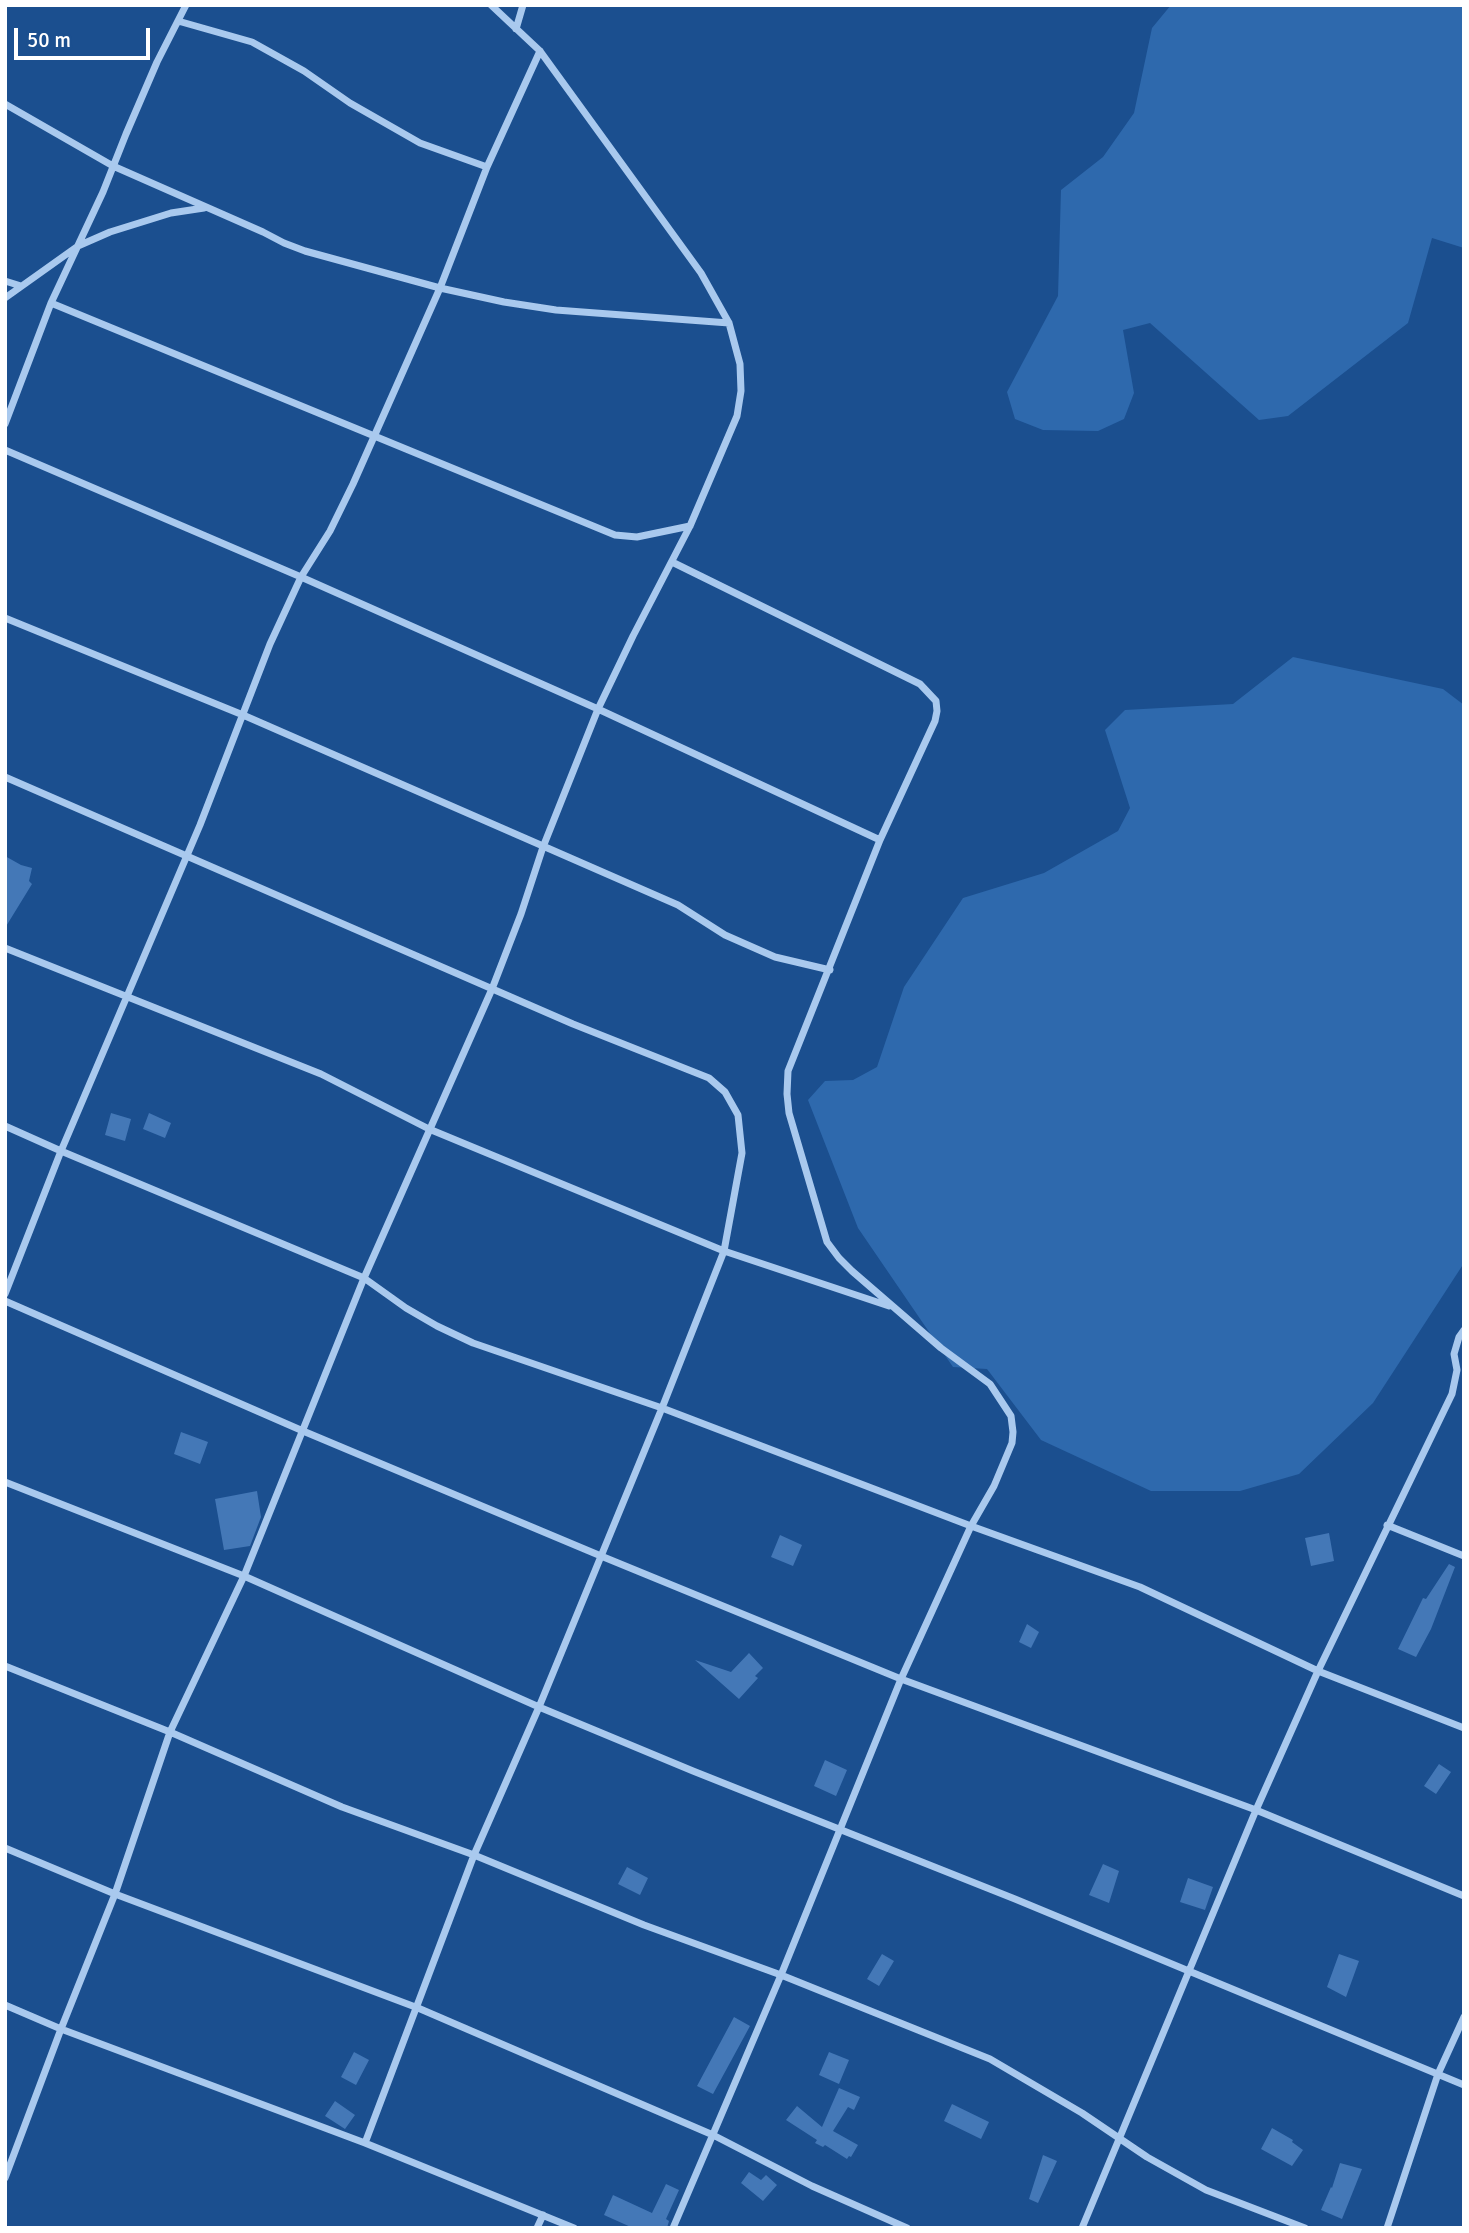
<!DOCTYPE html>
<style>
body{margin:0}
#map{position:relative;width:1469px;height:2233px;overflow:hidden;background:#1b4f8f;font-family:Signika,sans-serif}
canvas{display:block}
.frame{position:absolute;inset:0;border:7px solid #fff;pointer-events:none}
.scale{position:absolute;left:14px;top:28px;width:136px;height:32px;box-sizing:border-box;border:4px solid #fff;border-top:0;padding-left:9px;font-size:21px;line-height:24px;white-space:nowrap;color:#fff;-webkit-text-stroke:5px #1b4f8f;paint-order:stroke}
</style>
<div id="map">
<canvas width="1469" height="2233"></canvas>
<div class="frame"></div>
<div class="scale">50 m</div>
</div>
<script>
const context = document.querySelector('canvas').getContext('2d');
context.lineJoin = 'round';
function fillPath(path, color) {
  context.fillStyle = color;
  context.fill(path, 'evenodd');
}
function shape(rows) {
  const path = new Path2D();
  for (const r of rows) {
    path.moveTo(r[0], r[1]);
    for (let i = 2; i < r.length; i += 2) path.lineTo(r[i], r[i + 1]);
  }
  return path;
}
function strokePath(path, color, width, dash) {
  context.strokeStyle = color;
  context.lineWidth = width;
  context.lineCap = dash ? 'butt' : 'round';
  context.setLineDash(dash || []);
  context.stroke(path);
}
const green = shape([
 [1171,5,1464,5,1464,248,1432,238,1408,323,1288,416,1259,420,1150,323,1123,330,1134,393,1124,419,1098,431,1043,430,1015,419,1007,392,1058,296,1061,190,1103,157,1134,113,1152,28],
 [1293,657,1443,689,1464,705,1464,1263,1373,1403,1299,1474,1240,1491,1151,1491,1041,1440,987,1369,953,1367,858,1228,808,1100,825,1081,853,1080,877,1067,904,987,963,898,1044,873,1118,831,1130,808,1105,730,1125,710,1233,704]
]);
const building = shape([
 [5,856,21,865,32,868,29,881,32,884,5,928],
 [111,1113,131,1119,125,1141,105,1135],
 [149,1113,171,1123,165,1138,143,1129],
 [181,1432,208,1442,200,1464,174,1454],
 [257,1491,261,1517,250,1546,224,1550,215,1499],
 [1329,1533,1334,1561,1311,1566,1305,1538],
 [780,1535,802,1545,793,1566,771,1557],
 [1449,1564,1455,1567,1431,1629,1416,1657,1398,1649,1423,1598,1426,1599],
 [1027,1624,1039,1632,1031,1648,1019,1642],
 [749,1653,763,1668,755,1676,758,1678,739,1699,695,1660,731,1672],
 [825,1760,847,1770,836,1796,814,1786],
 [1439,1764,1451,1772,1436,1794,1424,1786],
 [1103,1864,1119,1871,1109,1903,1089,1895],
 [627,1867,648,1878,640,1895,618,1884],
 [1188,1878,1213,1887,1205,1910,1180,1902],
 [882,1954,894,1961,879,1986,867,1979],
 [1339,1954,1359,1961,1346,1997,1327,1987],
 [734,2017,750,2026,713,2094,697,2086],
 [354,2052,369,2060,356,2085,341,2077],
 [829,2052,849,2060,839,2084,819,2075],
 [839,2088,860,2097,854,2110,848,2107,833,2131,858,2145,851,2157,849,2156,847,2159,825,2145,823,2147,815,2143,817,2140,786,2120,797,2106,822,2127],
 [335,2101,355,2115,345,2129,325,2116],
 [952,2104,989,2122,981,2139,944,2121],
 [1272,2128,1293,2140,1292,2142,1303,2150,1292,2166,1261,2149],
 [1043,2155,1057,2161,1038,2203,1029,2199],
 [1340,2163,1362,2169,1342,2219,1321,2210,1331,2187,1332,2188],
 [749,2172,761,2180,766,2175,777,2185,763,2201,741,2183],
 [666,2184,679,2190,666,2219,669,2221,667,2228,633,2228,604,2215,613,2195,652,2213]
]);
const street = shape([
 [178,21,252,42,304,71,350,103,420,143,487,167],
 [516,29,523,5],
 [5,104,113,166,263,232,284,243,305,251,440,288,504,302,556,310,729,323],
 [5,281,21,286],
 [5,298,78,246,110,232,171,213,204,208],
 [51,303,615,535,637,537,690,526],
 [5,424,51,303,103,192,126,134,157,62,186,5],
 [5,450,301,577,598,709,880,840],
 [672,562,920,684,936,701,937,711,935,721,880,840,788,1071,787,1094,789,1113,827,1242,839,1258,852,1271,941,1348,990,1384,1011,1416,1013,1432,1012,1443,994,1486,971,1526,901,1679,781,1975,673,2228],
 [5,618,243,715,678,905,725,935,775,957,830,970],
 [5,777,573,1024,709,1078,725,1092,738,1115,742,1153,724,1251,662,1408,539,1707,474,1855,365,2143],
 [5,948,321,1074,429,1129,724,1251,889,1306],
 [5,1126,61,1151,364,1278,406,1308,437,1326,473,1343,662,1408,971,1526,1140,1587,1318,1671,1464,1728],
 [5,1294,61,1151,200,825,270,644,301,577,330,531,353,484,440,288,487,167,540,51],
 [5,1301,303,1431,601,1556,901,1679,1256,1810,1464,1896],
 [5,1482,244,1576,539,1707,693,1771,1015,1899,1464,2085],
 [1387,1525,1464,1556],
 [5,1666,170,1732,342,1807,474,1855,644,1925,781,1975,990,2059,1082,2113,1147,2157,1206,2190,1305,2228],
 [5,1848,115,1894,418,2008,713,2135,812,2186,907,2228],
 [5,2005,61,2029,365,2143,574,2228],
 [5,2178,61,2029,115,1894,170,1732,244,1576,364,1278,492,989,521,914,543,847,598,709,633,636,690,526,737,416,741,391,740,364,729,323,701,273,540,51,491,5],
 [537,2228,543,2215],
 [1082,2228,1256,1810,1318,1671,1452,1394,1457,1370,1454,1354,1459,1337,1464,1330],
 [1387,2228,1438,2074,1464,2017]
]);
fillPath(green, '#2e69ad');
fillPath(building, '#4478b7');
strokePath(street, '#a9c9ee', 7);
</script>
